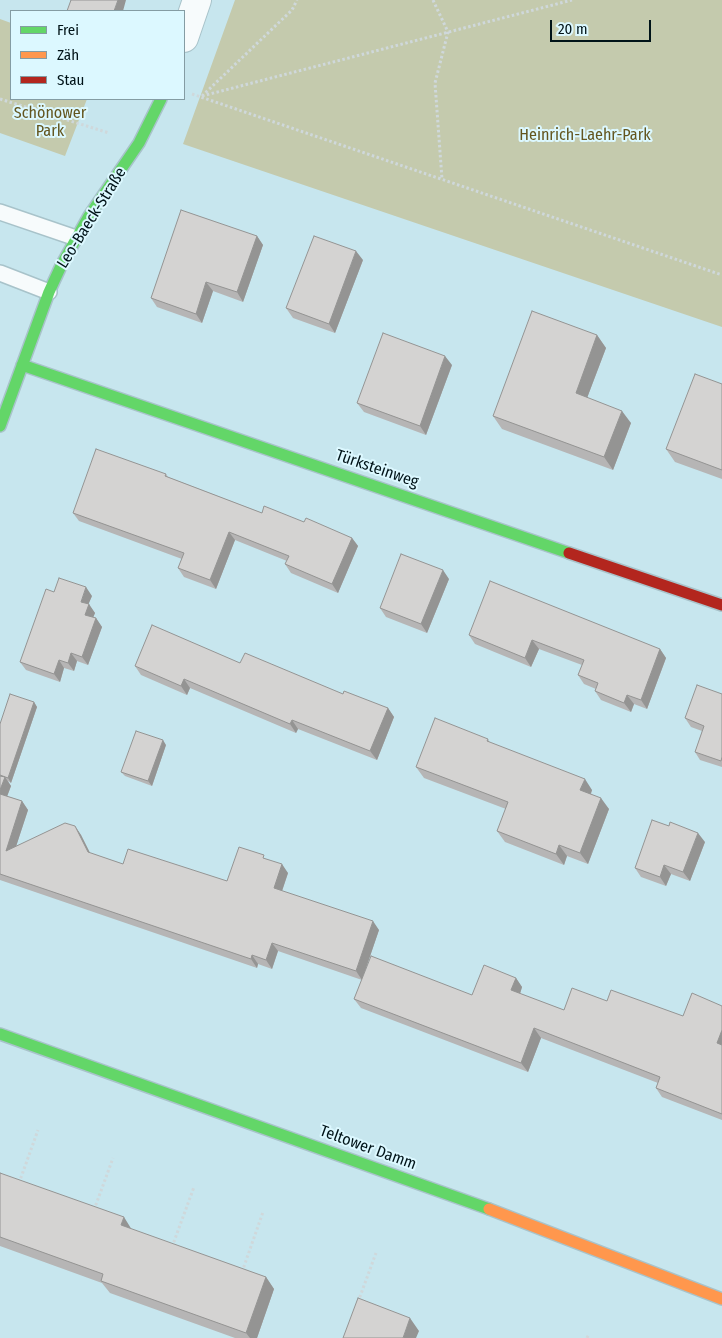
<!DOCTYPE html>
<meta charset="utf-8">
<style>
body{margin:0}
#map{position:relative;width:722px;height:1338px;overflow:hidden;background:#c7e6ee;font-family:"Fira Sans Condensed",sans-serif}
canvas{display:block}
.legend{position:absolute;left:10px;top:10px;width:175px;height:90px;box-sizing:border-box;background:#dcf8ff;border:1px solid #849ca3;margin:0;padding:6px 9px;list-style:none;font-size:15px;color:#001318}
.legend li{display:flex;align-items:center;gap:10px;height:25px}
.legend b{width:25px;border:1px solid #849ca3}
.scale{position:absolute;left:550px;top:20px;width:101px;height:22px;box-sizing:border-box;border:2px solid #001318;border-top:0;padding-left:6px;font-size:15px;line-height:18px;white-space:nowrap;color:#001318;-webkit-text-stroke:4px #dcf8ff;paint-order:stroke}
</style>
<div id="map">
<canvas width="722" height="1338"></canvas>
<ul class="legend">
<li><b style="height:6px;background:#63d668"></b>Frei</li>
<li><b style="height:6px;background:#ff974d"></b>Zäh</li>
<li><b style="height:6px;background:#b3261e"></b>Stau</li>
</ul>
<div class="scale">20 m</div>
</div>
<script>
const context = document.querySelector('canvas').getContext('2d');
context.lineJoin = 'round';
function fillPath(path, color) {
  context.fillStyle = color;
  context.fill(path, 'evenodd');
}
function shape(rows) {
  const path = new Path2D();
  for (const r of rows) {
    path.moveTo(r[0], r[1]);
    for (let i = 2; i < r.length; i += 2) path.lineTo(r[i], r[i + 1]);
  }
  return path;
}
function strokePath(path, color, width, dash) {
  context.strokeStyle = color;
  context.lineWidth = width;
  context.lineCap = dash ? 'butt' : 'round';
  context.setLineDash(dash || []);
  context.stroke(path);
}
function drawText(font, color, halo, rows, align = 'center') {
  context.font = font + ' "Fira Sans Condensed",sans-serif';
  context.lineWidth = 4;
  context.setLineDash([]);
  context.textBaseline = 'middle';
  context.strokeStyle = halo;
  context.fillStyle = color;
  for (const [text, x, y, turn = 0] of rows) {
    context.save();
    context.translate(x, y);
    context.rotate((+turn || 0) * Math.PI / 180);
    context.textAlign = isNaN(turn) ? turn : align;
    if (halo) context.strokeText(text, 0, 0);
    context.fillText(text, 0, 0);
    context.restore();
  }
}
const green = shape([
 [235,0,722,0,722,327,183,144],
 [0,19,11,23,11,99,87,99,65,156,0,133]
]);
const path = shape([
 [433,0,448,32,435,83,442,179],
 [192,94,722,275],
 [202,96,572,0],
 [202,96,292,10,297,0],
 [0,99,109,133],
 [19,1183,38,1130],
 [94,1210,113,1158],
 [172,1247,194,1187],
 [242,1272,263,1212],
 [358,1302,376,1253],
 [587,1338,589,1334]
]);
const lane = shape([
 [0,212,76,238],
 [0,273,49,292]
]);
const street = shape([
 [184,38,197,0]
]);
const fast = shape([
 [22,365,569,553],
 [0,426,49,292,61,266,89,216,139,143,161,99],
 [0,1034,489,1209]
]);
const slow = shape([
 [489,1209,722,1299]
]);
const jam = shape([
 [569,553,722,605]
]);
const wall = shape([
 [257,236,263,245,243,302,213,291,202,323,157,307,151,298],
 [363,260,335,333,293,318,286,308],
 [597,335,606,348,587,398,631,423,613,470,502,429,493,416],
 [452,365,426,435,364,412,357,403],
 [722,384,722,479,675,462,666,449],
 [166,474,168,477,262,513,304,522,352,538,358,546,338,593,291,573,285,564,287,561,235,540,216,589,184,577,178,568,182,559,79,521,73,513],
 [449,579,427,633,386,617,380,608],
 [92,596,88,604,95,613,93,617,96,618,102,627,88,665,77,661,74,671,64,668,60,682,26,670,20,662],
 [469,635,660,649,666,658,647,709,634,704,631,712,601,700,595,691,596,689,584,684,578,675,582,665,539,649,531,667,475,644],
 [240,663,388,708,394,717,377,760,298,729,296,733,190,688,187,695,141,675,135,666],
 [722,694,722,767,700,760,695,752,702,731,691,727,685,718],
 [34,702,37,707,11,783,8,781,11,786,7,796,22,801,28,810,16,846,75,826,81,835,90,853,123,864,227,881,267,859,288,873,282,891,379,930,363,976,472,995,516,978,522,987,520,994,564,1010,607,1001,683,1016,722,1006,722,1120,662,1097,656,1088,658,1083,541,1038,528,1072,361,1008,354,999,362,980,278,951,272,969,258,964,257,968,0,880,0,724],
 [488,739,490,743,592,790,591,794,609,809,588,864,567,856,564,865,505,842,497,831,506,809,424,778,416,767],
 [166,745,152,786,125,776,121,772],
 [705,842,690,881,671,874,666,886,641,877,635,868],
 [0,1173,132,1230,266,1277,274,1289,257,1338,235,1338,110,1293,102,1283,0,1246]
]);
const shadedWall = shape([
 [118,0,126,0,123,11,114,11],
 [257,236,263,245,243,302,237,292],
 [356,251,363,260,335,333,329,324],
 [206,282,213,291,202,323,196,314],
 [597,335,606,348,584,406,576,393],
 [445,356,452,365,426,435,420,426],
 [622,411,631,423,613,470,604,457],
 [229,532,235,540,216,589,210,580],
 [352,538,358,546,338,593,332,584],
 [443,570,449,579,427,633,421,624],
 [86,587,92,596,86,610,81,602],
 [89,604,95,613,91,623,85,615],
 [96,618,102,627,88,665,82,657],
 [532,640,539,649,531,667,525,658],
 [660,649,666,658,647,709,641,700],
 [71,653,77,661,74,671,68,663],
 [59,660,64,668,60,682,54,674],
 [184,679,190,688,187,695,181,686],
 [627,695,634,704,631,712,624,703],
 [34,702,37,707,11,783,8,778],
 [388,708,394,717,377,760,370,751],
 [292,720,298,729,296,733,290,724],
 [163,740,166,745,152,786,148,781],
 [5,777,11,786,5,802,0,795,0,790],
 [585,779,592,790,588,801,580,790],
 [601,798,609,809,588,864,580,853],
 [22,801,28,810,12,859,6,851],
 [75,826,81,835,94,861,88,852],
 [698,833,705,842,690,881,683,872],
 [559,845,567,856,564,865,556,854],
 [282,864,288,873,280,897,274,888],
 [664,865,671,874,666,886,660,877],
 [373,921,379,930,362,980,356,971],
 [272,943,278,951,272,969,266,960],
 [252,955,258,964,257,968,251,959],
 [516,978,522,987,518,1000,511,990],
 [534,1028,541,1038,528,1072,521,1063],
 [722,1030,722,1050,717,1043],
 [124,1217,132,1230,121,1225],
 [266,1277,274,1289,257,1338,250,1338,246,1333],
 [410,1318,419,1331,416,1338,403,1338]
]);
const building = shape([
 [71,0,118,0,114,11,67,11,71,0],
 [181,210,257,236,237,292,206,282,196,314,151,298,181,210],
 [314,236,356,251,329,324,286,308,314,236],
 [532,311,597,335,576,393,622,411,604,457,493,416,532,311],
 [383,333,445,356,420,426,357,403,383,333],
 [695,374,722,384,722,470,666,449,695,374],
 [96,449,166,474,165,476,262,513,264,506,304,522,306,518,352,538,332,584,285,564,289,556,229,532,210,580,178,568,184,553,73,513,96,449],
 [401,554,443,570,421,624,380,608,401,554],
 [59,578,86,587,81,602,89,604,85,615,96,618,82,657,71,653,68,663,59,660,54,674,20,662,46,589,54,592,59,578],
 [490,581,660,649,641,700,627,695,624,703,595,691,598,683,578,675,584,660,532,640,525,658,469,635,490,581],
 [152,625,240,663,245,653,343,694,344,691,388,708,370,751,292,720,290,724,184,679,181,686,135,666,152,625],
 [697,685,722,694,722,757,721,761,695,752,704,726,685,718,697,685],
 [10,694,34,702,8,778,0,775,0,724,10,694],
 [435,718,488,739,487,741,585,779,580,790,601,798,580,853,559,845,556,854,497,831,508,802,416,767,435,718],
 [136,731,163,740,148,781,121,772,136,731],
 [0,776,5,777,0,790,0,776],
 [0,794,22,801,6,851,65,823,75,826,88,852,123,864,128,849,227,881,239,847,264,855,263,858,282,864,274,888,373,921,356,971,272,943,266,960,252,955,251,959,0,874,0,794],
 [652,820,669,826,670,822,698,833,683,872,664,865,660,877,635,868,652,820],
 [371,956,472,995,484,965,516,978,511,990,564,1010,572,988,607,1001,611,990,683,1016,692,993,722,1006,722,1030,717,1043,722,1045,722,1114,656,1088,660,1077,534,1028,521,1063,354,999,371,956],
 [0,1173,124,1217,121,1225,266,1277,246,1333,101,1281,103,1274,0,1237,0,1173],
 [358,1298,410,1318,403,1338,343,1338,358,1298]
]);
const parkNames = [
 ["Schönower",50,114],
 ["Park",50,132],
 ["Heinrich-Laehr-Park",585,136]
];
const streetNames = [
 ["Leo-Baeck-Straße",92,218,-58],
 ["Türksteinweg",377,469,19],
 ["Teltower Damm",368,1148,20]
];
fillPath(green, '#c4caad');
strokePath(lane, '#a8c3ca', 18);
strokePath(street, '#a8c3ca', 30);
strokePath(fast, '#a8c3ca', 14);
strokePath(slow, '#a8c3ca', 14);
strokePath(jam, '#a8c3ca', 14);
strokePath(path, '#cfd8db', 3, [2.5, 2.5]);
strokePath(lane, '#f7fbfc', 15);
strokePath(street, '#f7fbfc', 28);
strokePath(fast, '#63d668', 11);
strokePath(slow, '#ff974d', 11);
strokePath(jam, '#b3261e', 11);
fillPath(wall, '#b6b5b5');
fillPath(shadedWall, '#949493');
fillPath(building, '#d4d3d2');
strokePath(building, '#949493', 1);
drawText('16px', '#63551e', '#dcf8ff', parkNames);
drawText('16px', '#001318', '#dcf8ff', streetNames);
</script>
